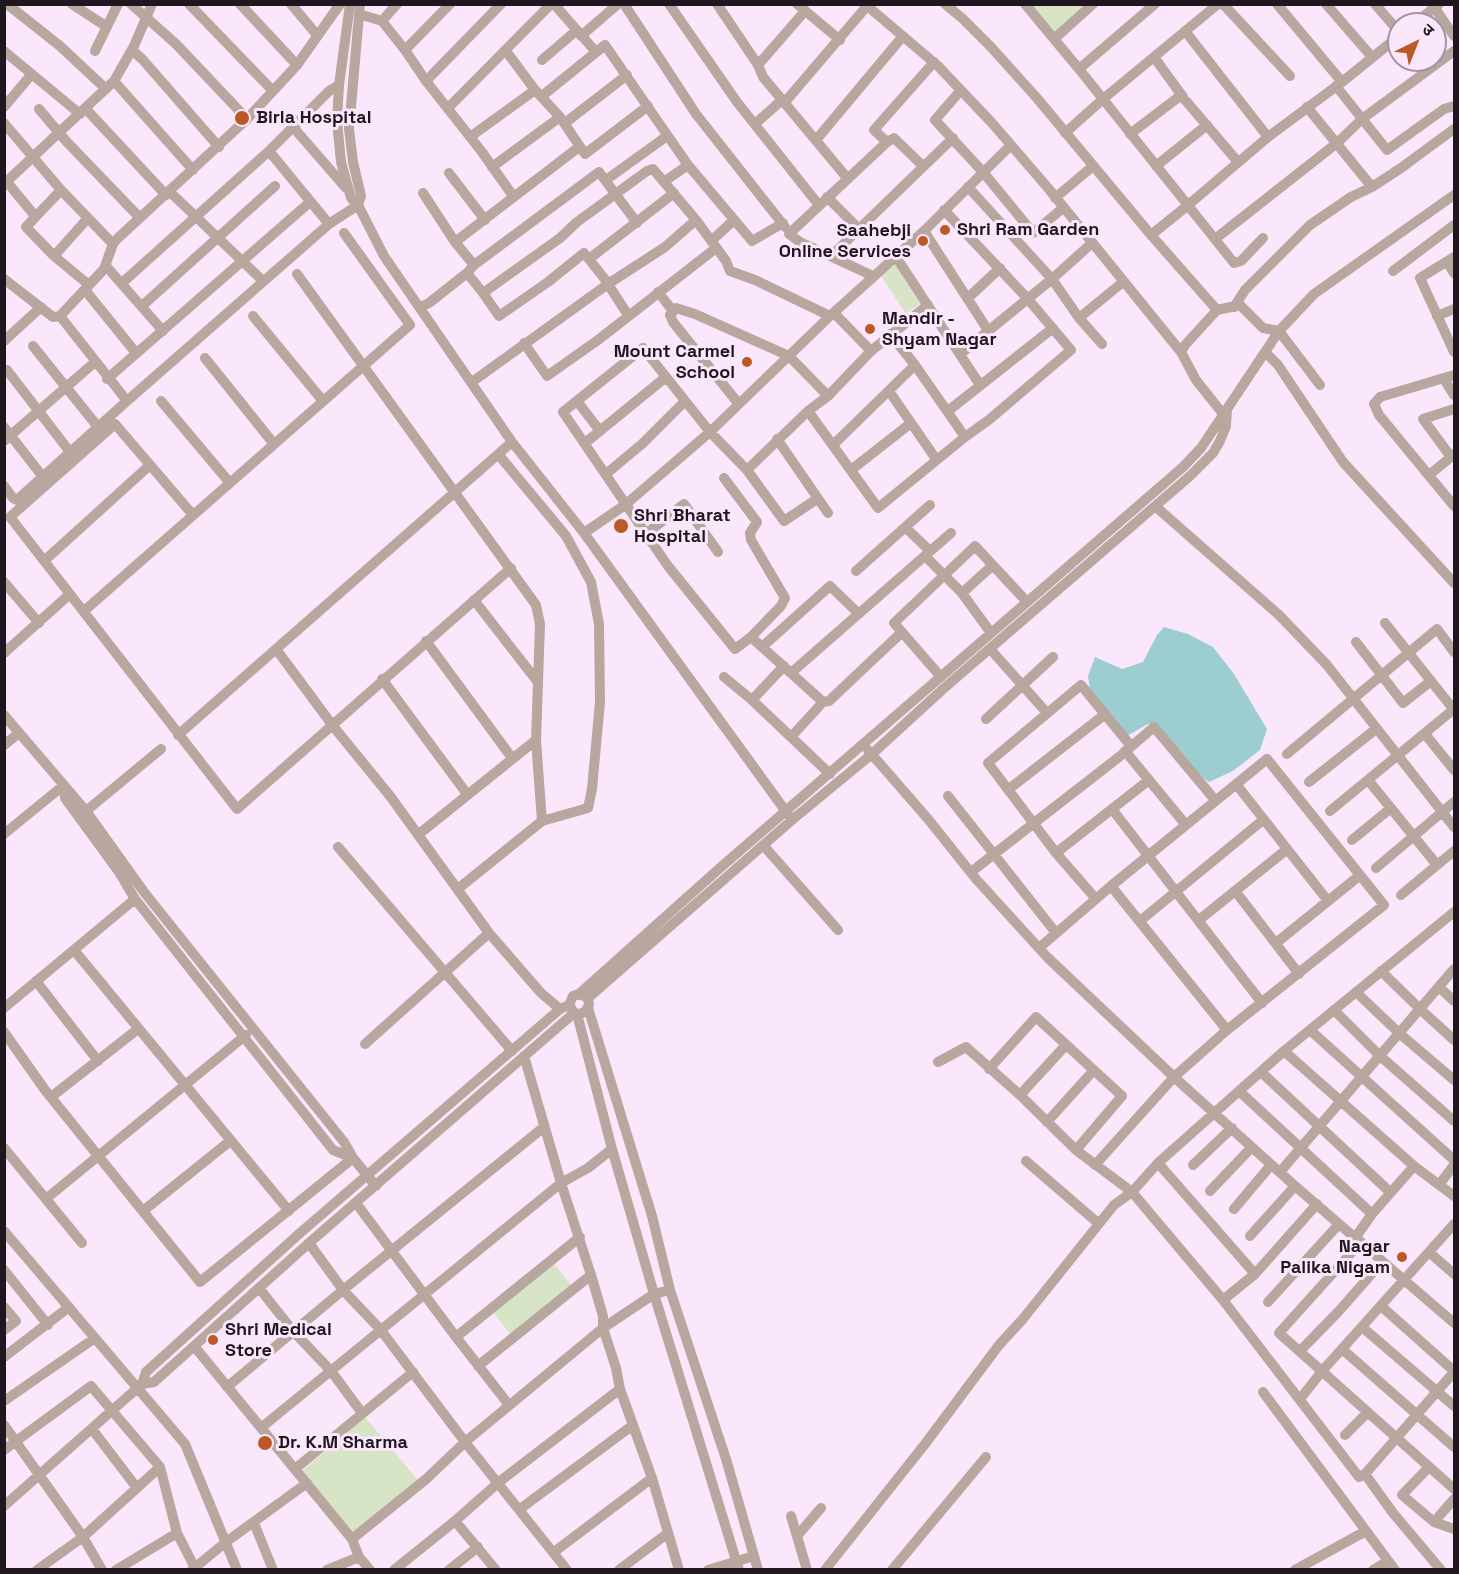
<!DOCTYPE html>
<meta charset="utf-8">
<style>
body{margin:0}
#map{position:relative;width:1459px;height:1574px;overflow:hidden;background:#fbe7fc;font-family:"Space Grotesk","Noto Sans Devanagari",sans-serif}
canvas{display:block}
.frame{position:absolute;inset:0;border:6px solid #1f161f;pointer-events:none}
.north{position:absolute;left:1387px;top:12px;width:60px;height:60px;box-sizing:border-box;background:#fbe7fc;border:2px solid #a393a4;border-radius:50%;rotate:43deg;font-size:16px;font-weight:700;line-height:24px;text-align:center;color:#1f161f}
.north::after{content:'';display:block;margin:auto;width:21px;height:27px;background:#bc5825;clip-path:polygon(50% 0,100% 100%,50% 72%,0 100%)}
</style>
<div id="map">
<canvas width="1459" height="1574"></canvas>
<div class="frame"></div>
<div class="north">उ</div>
</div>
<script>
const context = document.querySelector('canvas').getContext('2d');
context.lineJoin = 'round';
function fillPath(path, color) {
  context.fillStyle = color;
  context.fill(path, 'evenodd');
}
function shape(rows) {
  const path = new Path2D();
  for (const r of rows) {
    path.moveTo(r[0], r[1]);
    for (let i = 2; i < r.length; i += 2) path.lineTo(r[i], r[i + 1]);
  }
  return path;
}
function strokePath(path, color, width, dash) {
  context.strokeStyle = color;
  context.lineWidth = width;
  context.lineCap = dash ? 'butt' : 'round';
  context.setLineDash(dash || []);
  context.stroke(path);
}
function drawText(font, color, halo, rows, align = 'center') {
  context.font = font + ' "Space Grotesk",sans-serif';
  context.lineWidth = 6;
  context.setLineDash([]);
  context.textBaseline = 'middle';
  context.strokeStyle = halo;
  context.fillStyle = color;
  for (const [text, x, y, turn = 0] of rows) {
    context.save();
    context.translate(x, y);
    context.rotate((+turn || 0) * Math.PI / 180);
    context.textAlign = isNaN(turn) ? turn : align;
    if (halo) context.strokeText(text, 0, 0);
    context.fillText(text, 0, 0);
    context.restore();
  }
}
const green = shape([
 [1020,5,1093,5,1054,38],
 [895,265,920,304,906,314,881,276],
 [554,1264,572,1286,510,1334,493,1312],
 [365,1417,418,1480,352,1533,302,1471]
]);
const water = shape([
 [1164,627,1188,634,1213,647,1234,674,1267,729,1260,750,1233,771,1209,782,1191,769,1157,727,1148,724,1127,736,1090,690,1088,676,1095,657,1122,669,1143,662,1157,635]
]);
const minor = shape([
 [7,4,60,46,106,89],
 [72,4,107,27],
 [131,4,176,44,247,119],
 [189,4,273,91],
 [240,4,297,65],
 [291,4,317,35],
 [350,4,339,85,337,121,341,162,351,198,358,205,384,256,512,442,584,533,792,820],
 [554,4,596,52],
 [624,4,696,114,785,227],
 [669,4,737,102,818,204],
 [717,4,758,65,763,77,848,179],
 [797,4,840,40],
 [865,4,938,66,992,123,1048,188,1181,352],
 [945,4,963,19,991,47,1036,97,1151,235,1217,310,1185,345,1181,352,1196,380,1223,414],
 [1025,4,1079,69],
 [1155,4,1079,69,1234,263,1241,261,1263,238],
 [1223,4,1290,76],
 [1277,4,1342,82],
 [1326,4,1372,57],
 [1375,4,1399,32],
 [1432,4,1454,36],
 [359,14,382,21,405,50,426,81,482,152,513,196],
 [382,21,397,4],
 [1414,24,1439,4],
 [1185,31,1268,137],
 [581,36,618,4],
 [1054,39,1093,4],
 [132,50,143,60,219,147],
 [405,50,450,4],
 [4,51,80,114],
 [95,51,118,4],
 [506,51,535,90,560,117,585,154,648,106],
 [1154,57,1183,97],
 [542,60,577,30],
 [758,65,805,11],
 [114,81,193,170],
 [426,81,501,4],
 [1336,86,1387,150,1444,109,1454,106],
 [961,90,935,120,983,172,1033,233,1063,208],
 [542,96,605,45,688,165,752,241,783,223],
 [785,102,867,6],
 [4,107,31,75],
 [1307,107,1372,187],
 [85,108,166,195],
 [448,108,551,4],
 [39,109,66,141,140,218],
 [4,123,61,190,113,244],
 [565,123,627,75],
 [755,124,783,99],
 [293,127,346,188],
 [1065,133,1103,99,1218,4],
 [1130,134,1180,96,1186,101,1238,162],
 [470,137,535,90],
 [816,140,903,36],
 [887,142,894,138,923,166],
 [269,151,329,224],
 [1156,166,1207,125],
 [492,167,560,117],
 [449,173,485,220],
 [606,180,667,136],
 [665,181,688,165],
 [7,182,35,216],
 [4,184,114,81,134,46,152,4],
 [968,187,1052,279,1079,318,1102,344],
 [61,190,26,227,54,256,89,285],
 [170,192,263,281],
 [423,193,455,242,474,265],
 [827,197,858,228],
 [1055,198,1093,166],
 [924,231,989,332],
 [1151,235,1187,206,1268,137,1342,82,1399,36],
 [1215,239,1337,143,1362,119,1454,51],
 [711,241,734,220],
 [455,242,579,147],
 [54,256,88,218],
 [831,256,953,138],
 [896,257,980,385],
 [1454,257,1420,278,1454,352],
 [589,259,674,193],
 [1447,262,1454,273],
 [106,266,163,331],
 [1393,271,1454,225],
 [467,273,483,293,560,238,577,222,647,171,653,169,696,220,726,261,730,271,755,280,830,316],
 [297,274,536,605,540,624,536,740,542,821],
 [873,276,800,242,789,234,887,142,874,130,934,62],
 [4,279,53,317,60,316,127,401],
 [122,283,269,151,329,91,339,85],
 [85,290,136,353],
 [658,292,673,311],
 [483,293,499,316,548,282,584,253,604,278,628,315],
 [968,298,1000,268],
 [142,306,275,186],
 [420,307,429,303,467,273,474,265,599,172,637,223],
 [1234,307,1245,290,1310,225,1351,197,1372,187,1401,168,1454,129],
 [1217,310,1240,305,1263,328,1279,331,1320,385],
 [834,313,871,351],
 [60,316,104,269,113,244,117,239,247,119,297,65,340,4],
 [253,316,323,401],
 [1437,316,1454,309],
 [1079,318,1123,282],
 [890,334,915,365,965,437],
 [4,341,41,307],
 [524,343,547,376,598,340,716,248],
 [33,346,98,427],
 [1266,353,1278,365,1343,462,1454,583],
 [960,354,1052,279,1092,243],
 [205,358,274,444],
 [7,370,70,452],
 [1454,375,1380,397,1374,404,1379,415,1454,506],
 [107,379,310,202],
 [1444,379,1454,395],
 [472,382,608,284,665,247,696,220],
 [889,391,936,459],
 [161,401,230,483],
 [577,401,600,431],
 [738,403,673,322,670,315,676,308,695,314,789,356,828,396],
 [1454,409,1423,419,1451,457,1454,454],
 [808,411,878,508,965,437,990,419,1071,350,1027,298,944,210],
 [948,411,1053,328],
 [4,427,43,477],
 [777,439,828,513],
 [4,441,95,362],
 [585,443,666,377],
 [833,445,915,365],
 [747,470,808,411,828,396,871,351,928,305],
 [851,470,911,423],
 [606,474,642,444,685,401],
 [1429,475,1451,457],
 [724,478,757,522,750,533,751,540,785,598,781,606,751,637],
 [4,486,13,498,17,500,127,401,329,224,358,205,361,196,353,162,349,129,360,4],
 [1155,506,1279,615,1327,665,1454,827],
 [193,515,115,424,10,517,237,809,511,568],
 [906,528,930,551],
 [584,533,625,505,710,432,830,316,924,231,1011,145],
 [646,534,563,412,643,348,710,432,747,470,784,521,817,499],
 [718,552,684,504,646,534,668,566,735,649,751,637,823,702],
 [925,556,962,593,991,633],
 [44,561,150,465],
 [856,571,930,505],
 [4,582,39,623],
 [962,593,993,565],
 [474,600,537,681],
 [84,611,410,325,344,233],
 [1385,623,1454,710],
 [426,641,512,758],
 [1356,642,1403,703,1431,681],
 [762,647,830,586,858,613],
 [276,649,333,726,390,796,489,933,541,993,560,1009],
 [991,650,1047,713],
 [4,653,70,594],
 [791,673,951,533],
 [724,677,752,700,830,774],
 [941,677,894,623,975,546,1027,602],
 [382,679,467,794],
 [752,700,784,666],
 [4,715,86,811,144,892,344,1142,353,1158,376,1186],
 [986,719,1053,657],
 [1425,734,1454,770],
 [178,735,512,442],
 [791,737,823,702,829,701,901,633],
 [4,745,19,733],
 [868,750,928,819,976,879,1047,957,1174,1077,1295,1186,1454,1323],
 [1125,751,1186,825],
 [1287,754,1437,629,1454,652],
 [1368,780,1437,865],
 [1309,782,1376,729],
 [1236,784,1328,901],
 [64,786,65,798,119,872,135,899,333,1150,353,1158],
 [1009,789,1104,715],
 [948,796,1056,933],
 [1112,809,1262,1003],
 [86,811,161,749],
 [1330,811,1454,709],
 [4,834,64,785],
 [419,834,536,740],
 [1352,840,1391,808],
 [763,845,838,930],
 [338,847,512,1051],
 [1056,853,1149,780],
 [1376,868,1454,802],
 [971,872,1119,757,1154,727,1215,800],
 [1111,886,1227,1030],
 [459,888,542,821,588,808,592,789,600,702,599,624,591,582,566,536,498,454],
 [1236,892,1299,974],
 [1401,895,1454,851],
 [1096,899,1056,853,988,763,1081,685,1131,746],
 [1199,920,1286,850],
 [1140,921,1263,820],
 [1276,943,1359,876],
 [1039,948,1111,886,1267,759,1384,905,1227,1030,1174,1077,1095,1165],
 [74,950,289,1211],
 [1381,971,1420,1009,1454,1040],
 [36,981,98,1061],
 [1439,987,1454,1001],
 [1356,992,1399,1033,1454,1080],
 [579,994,721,867,1183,467,1201,448,1279,331,1314,294,1454,195],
 [588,998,792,820,872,754,943,689,1190,476,1213,453,1220,441,1226,426,1227,410],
 [4,1008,135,899],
 [588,1008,652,1216,670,1290,726,1459,758,1570],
 [1334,1010,1379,1055,1454,1121],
 [577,1014,612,1149,654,1294,739,1570],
 [1310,1030,1454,1160],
 [4,1032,45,1090,200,1282,353,1158],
 [365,1044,489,933],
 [1284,1051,1414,1166,1454,1196],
 [524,1056,561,1183,591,1275,603,1316,603,1328,616,1368,620,1389,652,1478,679,1570],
 [938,1062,966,1047,1020,1095,1076,1150,1132,1192,1223,1300,1359,1477,1365,1474,1454,1372],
 [989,1069,1036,1017,1122,1096,1076,1150],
 [1261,1072,1390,1192],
 [1239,1091,1372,1214],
 [1020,1095,1066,1045],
 [51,1097,138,1029],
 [1047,1122,1093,1071],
 [4,1148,82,1243],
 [1026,1161,1098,1223],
 [1158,1163,1255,1274],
 [1193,1165,1232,1128],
 [1280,1172,1454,969],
 [1439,1185,1454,1165],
 [1210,1191,1252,1147],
 [47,1198,246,1035],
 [356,1203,456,1337,509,1405],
 [1234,1209,1271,1165],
 [143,1211,230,1141],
 [4,1231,185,1444,237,1570],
 [1250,1236,1295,1186],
 [1355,1238,1372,1214,1414,1166],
 [1361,1242,1279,1333,1454,1489],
 [309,1243,343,1290,380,1329,465,1442,567,1570],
 [1430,1253,1454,1274],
 [4,1270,48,1325],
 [259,1288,293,1331,331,1371,362,1413],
 [1223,1300,1255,1274,1317,1204],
 [1268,1302,1339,1224],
 [1381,1306,1454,1371],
 [4,1307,16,1321,4,1330],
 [1362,1327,1454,1406],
 [456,1337,580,1237],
 [194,1346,352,1539,359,1557,370,1570],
 [1342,1349,1454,1447],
 [1300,1351,1339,1311,1382,1262],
 [4,1357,69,1307],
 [478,1366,591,1275],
 [142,1384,146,1372,300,1233,560,1009,569,1005],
 [227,1387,343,1290,544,1127],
 [1263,1392,1395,1570],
 [1300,1399,1323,1370,1454,1224],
 [4,1401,95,1338],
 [4,1425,83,1537,102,1570],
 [262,1427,561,1183,588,1168,612,1149],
 [92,1429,137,1488],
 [1345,1435,1367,1413],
 [4,1450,91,1386,160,1467,177,1533,196,1570],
 [1429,1467,1402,1495,1434,1522,1454,1529],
 [296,1468,413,1372],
 [1365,1474,1393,1513,1441,1570],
 [4,1506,142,1384,154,1382,309,1243,574,1013,580,1014,586,1011,589,1005,588,998,579,994,573,996,569,1005,574,1013],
 [520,1509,633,1425],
 [791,1516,807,1570],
 [455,1521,496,1570],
 [1434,1522,1454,1499],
 [254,1523,273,1570],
 [797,1536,821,1508],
 [352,1539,425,1480,465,1442,603,1328,654,1294,670,1290],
 [554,1552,652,1478],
 [37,1570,83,1537,160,1467],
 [116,1570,177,1533],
 [192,1570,226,1542,307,1483],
 [327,1570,359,1557],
 [394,1570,455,1521,499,1482,620,1389],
 [449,1570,478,1547],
 [619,1570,668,1533],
 [708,1570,754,1556],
 [825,1570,925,1444,999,1345,1022,1320,1114,1205,1132,1192,1158,1163,1284,1051,1454,912],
 [892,1570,986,1457],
 [1295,1570,1366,1531],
 [1373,1570,1388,1561]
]);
const markers = [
 [242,118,8,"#bc5825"],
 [945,230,6,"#bc5825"],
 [923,241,6,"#bc5825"],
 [870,329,6,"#bc5825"],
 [747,362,6,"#bc5825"],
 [621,526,8,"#bc5825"],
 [1402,1257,6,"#bc5825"],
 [213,1340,6,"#bc5825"],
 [265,1443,8,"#bc5825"]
];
const poiNames = [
 ["Birla Hospital",256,118],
 ["Shri Ram Garden",957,230],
 ["Saahebji",911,231,"right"],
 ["Online Services",911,252,"right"],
 ["Mandir -",882,319],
 ["Shyam Nagar",882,340],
 ["Mount Carmel",735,352,"right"],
 ["School",735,373,"right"],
 ["Shri Bharat",634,516],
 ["Hospital",634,537],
 ["Nagar",1390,1247,"right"],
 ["Palika Nigam",1390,1268,"right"],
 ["Shri Medical",225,1330],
 ["Store",225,1351],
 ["Dr. K.M Sharma",278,1443]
];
fillPath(green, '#d8e4c6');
fillPath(water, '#9cced1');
strokePath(minor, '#b8a79e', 10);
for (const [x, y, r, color] of markers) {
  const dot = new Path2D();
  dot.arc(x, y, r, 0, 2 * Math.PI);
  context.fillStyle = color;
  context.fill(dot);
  strokePath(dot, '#fbe7fc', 2);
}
drawText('bold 18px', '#1f161f', '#fbe7fc', poiNames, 'left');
</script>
